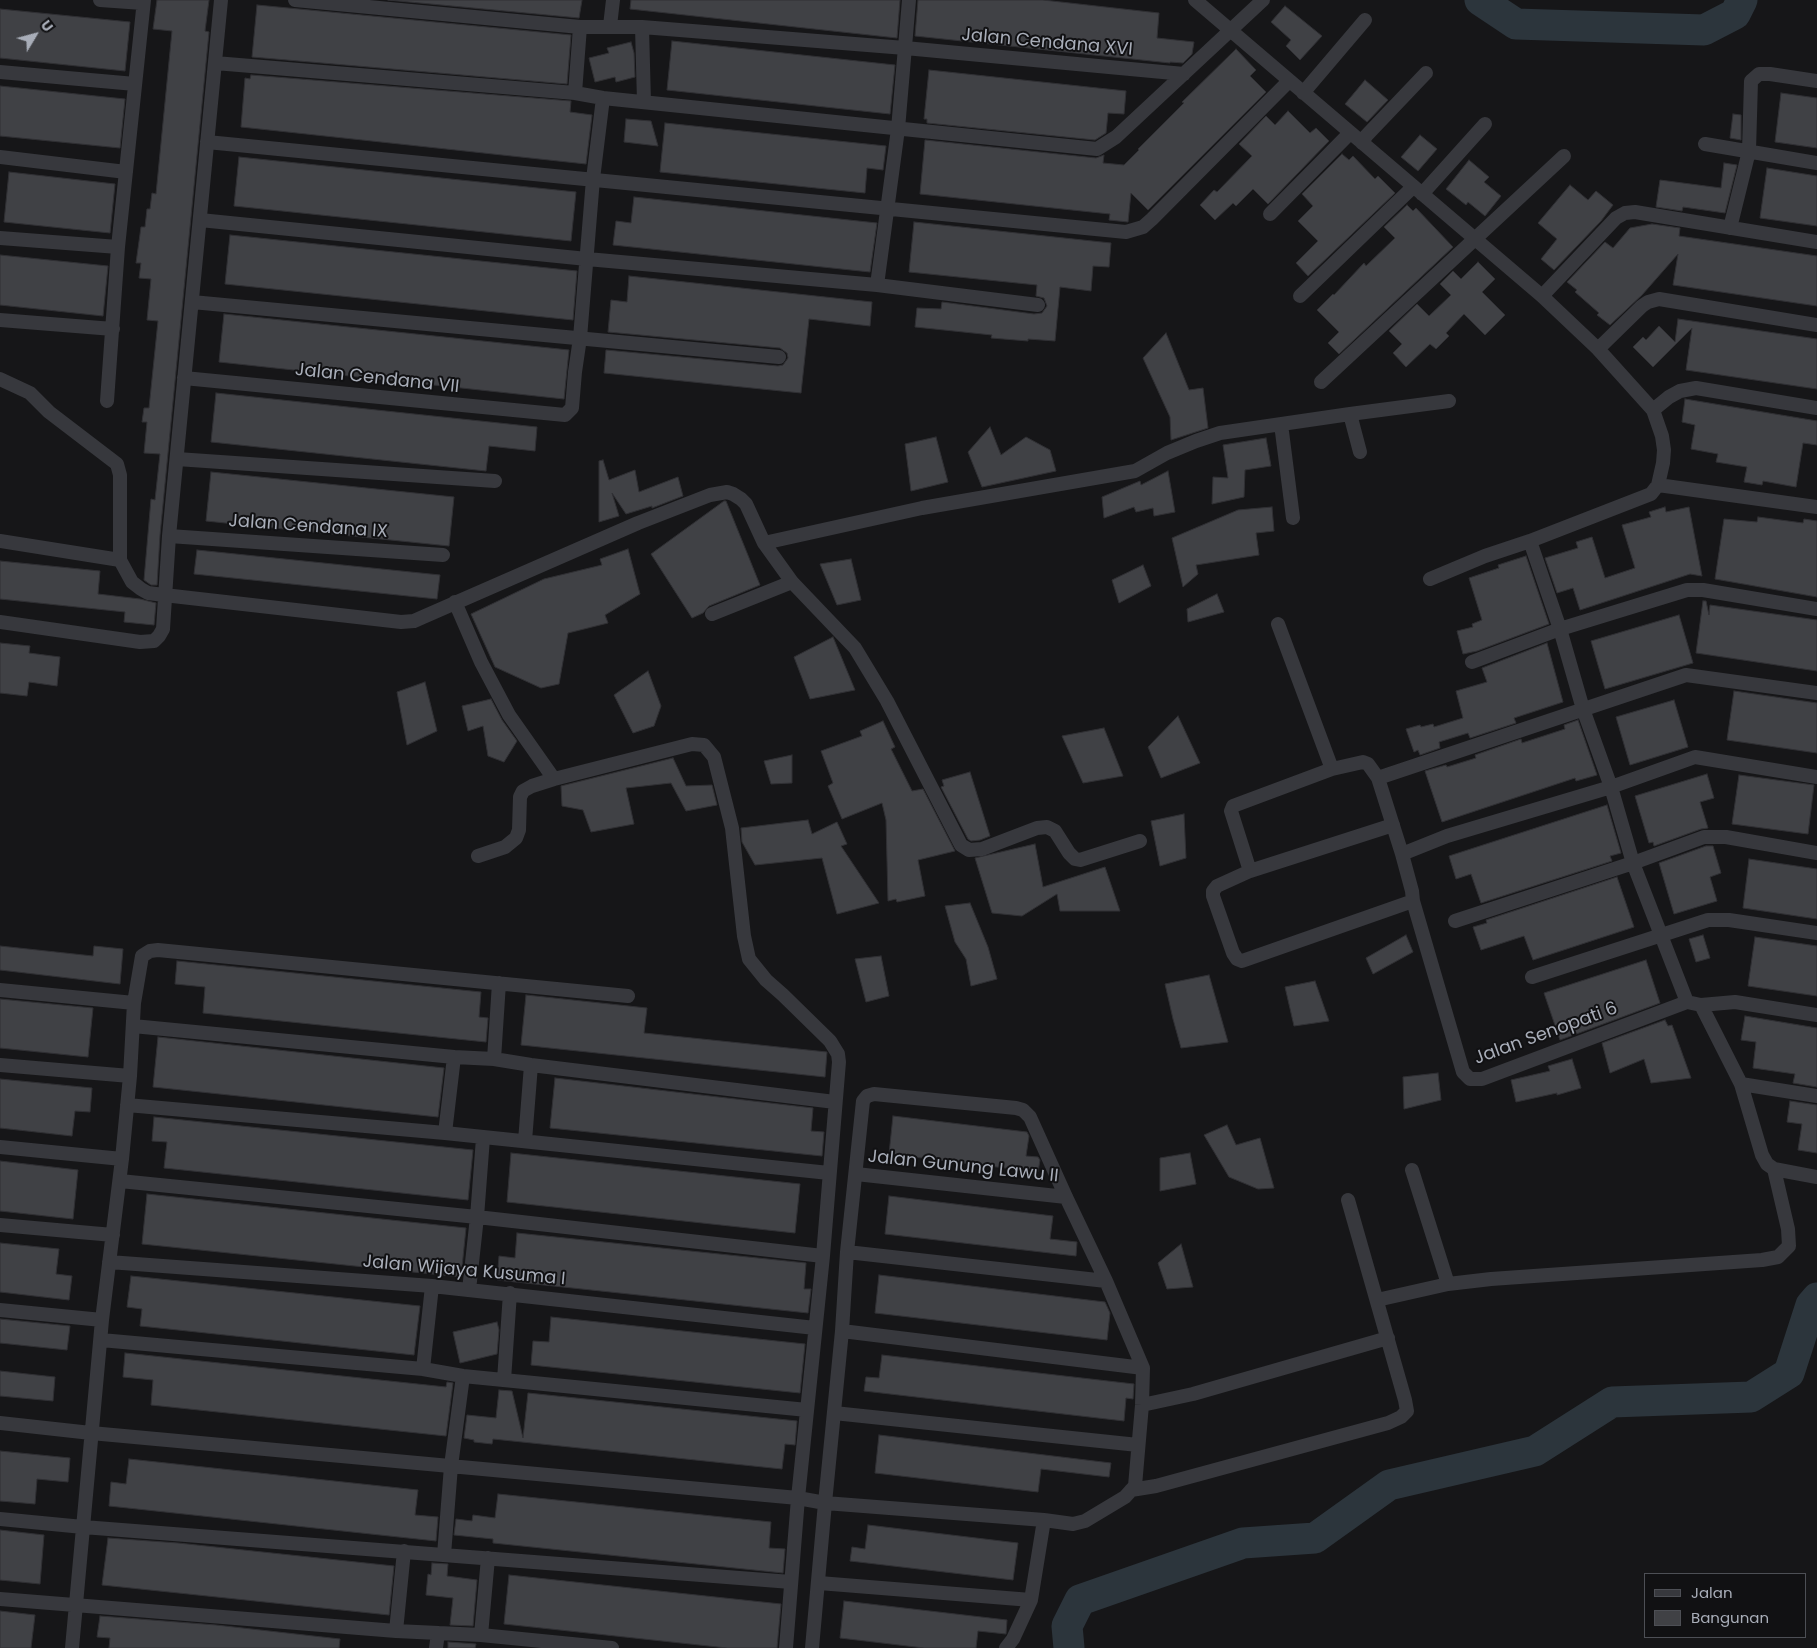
<!DOCTYPE html>
<style>
body{margin:0}
#map{position:relative;width:1817px;height:1648px;overflow:hidden;background:#161618;font-family:Poppins,sans-serif}
canvas{display:block}
.legend{position:absolute;left:1644px;top:1573px;width:162px;height:65px;box-sizing:border-box;background:#111113;border:1px solid #4d4f55;margin:0;padding:6px 9px;list-style:none;font-size:15px;color:#a8adb8}
.legend li{display:flex;align-items:center;gap:10px;height:25px}
.legend b{width:25px;border:1px solid #4d4f55}
.north{position:absolute;left:10px;top:10px;width:50px;height:50px;-webkit-text-stroke:4px #111113;paint-order:stroke;rotate:53deg;font-size:14px;font-weight:700;line-height:20px;text-align:center;color:#a8adb8}
.north::after{content:'';display:block;margin:auto;width:18px;height:22px;background:#a8adb8;clip-path:polygon(50% 0,100% 100%,50% 72%,0 100%)}
</style>
<div id="map">
<canvas width="1817" height="1648"></canvas>
<ul class="legend">
<li><b style="height:6px;background:#37383d"></b>Jalan</li>
<li><b style="height:14px;background:#404145"></b>Bangunan</li>
</ul>
<div class="north">U</div>
</div>
<script>
const context = document.querySelector('canvas').getContext('2d');
context.lineJoin = 'round';
function shape(rows) {
  const path = new Path2D();
  for (const r of rows) {
    path.moveTo(r[0], r[1]);
    for (let i = 2; i < r.length; i += 2) path.lineTo(r[i], r[i + 1]);
  }
  return path;
}
function strokePath(path, color, width, dash) {
  context.strokeStyle = color;
  context.lineWidth = width;
  context.lineCap = dash ? 'butt' : 'round';
  context.setLineDash(dash || []);
  context.stroke(path);
}
function fillPath(path, color) {
  context.fillStyle = color;
  context.fill(path, 'evenodd');
}
function drawText(font, color, halo, rows, align = 'center') {
  context.font = font + ' Poppins,sans-serif';
  context.lineWidth = 4;
  context.setLineDash([]);
  context.textBaseline = 'middle';
  context.strokeStyle = halo;
  context.fillStyle = color;
  for (const [text, x, y, turn = 0] of rows) {
    context.save();
    context.translate(x, y);
    context.rotate((+turn || 0) * Math.PI / 180);
    context.textAlign = isNaN(turn) ? turn : align;
    if (halo) context.strokeText(text, 0, 0);
    context.fillText(text, 0, 0);
    context.restore();
  }
}
const river = shape([
 [1480,0,1516,24,1704,30,1735,14,1742,0],
 [1069,1648,1067,1626,1080,1600,1243,1543,1315,1538,1389,1485,1535,1451,1612,1402,1751,1397,1789,1373,1811,1305,1817,1298]
]);
const building = shape([
 [157,0,209,0,205,31,209,32,160,535,157,585,151,585,144,580,151,499,155,500,160,454,144,453,147,422,142,422,144,408,149,408,158,321,147,320,151,279,139,278,141,263,136,263,141,227,145,227,147,209,150,209,152,193,156,194,172,31,153,29,157,0],
 [388,0,582,0,579,18,388,0],
 [631,0,900,0,897,38,630,9,631,0],
 [918,0,1043,0,1159,13,1157,38,1194,42,1192,54,1183,63,1170,62,1170,63,915,36,918,0],
 [257,5,571,35,567,84,252,57,257,5],
 [1285,6,1322,36,1300,60,1286,46,1291,40,1271,22,1285,6],
 [0,9,130,22,125,71,0,58,0,9],
 [672,41,895,65,890,114,667,90,672,41],
 [631,42,634,53,635,77,616,82,615,77,595,82,589,58,609,53,607,48,631,42],
 [1236,49,1256,70,1250,76,1266,92,1148,210,1131,193,1128,222,1109,220,1110,214,920,194,925,140,1096,158,1104,155,1103,163,1124,165,1139,150,1138,149,1184,103,1182,102,1236,49],
 [929,70,1126,91,1124,114,1108,113,1106,133,1095,140,927,123,927,119,924,119,929,70],
 [251,75,571,101,570,112,592,115,586,164,241,127,245,78,250,79,251,75],
 [1365,80,1388,100,1367,122,1345,104,1365,80],
 [0,86,125,99,120,148,0,136,0,86],
 [1781,93,1817,98,1817,148,1775,142,1781,93],
 [1288,111,1310,133,1316,128,1329,141,1268,204,1253,189,1236,206,1233,203,1215,220,1200,205,1214,190,1217,192,1252,156,1239,144,1266,116,1275,125,1288,111],
 [1733,114,1741,115,1741,140,1730,138,1733,114],
 [626,119,651,121,658,146,624,142,626,119],
 [665,123,886,146,883,170,867,168,865,193,660,172,665,123],
 [1420,135,1437,149,1418,171,1401,157,1420,135],
 [1342,154,1349,160,1353,156,1375,179,1378,176,1395,193,1308,276,1296,263,1318,241,1298,221,1313,206,1302,194,1342,154],
 [239,157,576,192,571,241,234,206,239,157],
 [1469,160,1489,177,1484,182,1501,196,1485,216,1468,202,1466,205,1446,189,1469,160],
 [1724,163,1737,165,1725,213,1683,207,1682,211,1656,207,1660,180,1721,188,1724,163],
 [1767,168,1817,176,1817,226,1760,218,1767,168],
 [9,172,115,184,110,233,4,222,9,172],
 [1570,185,1588,200,1596,191,1613,205,1601,221,1554,270,1541,259,1557,239,1538,223,1570,185],
 [634,197,877,223,870,272,613,245,616,221,631,223,634,197],
 [1407,205,1413,211,1416,208,1453,247,1339,354,1328,343,1339,332,1317,310,1333,294,1334,295,1364,263,1366,266,1395,238,1384,227,1407,205],
 [914,222,1111,243,1109,267,1093,266,1091,291,1060,287,1055,341,1028,339,1028,341,991,338,992,335,915,327,917,308,941,309,942,302,1034,314,1042,313,1047,306,1044,298,1036,296,1037,285,909,272,914,222],
 [1652,224,1680,228,1679,236,1817,256,1817,306,1673,285,1678,254,1642,295,1610,325,1597,315,1599,313,1575,292,1577,290,1567,282,1605,242,1613,248,1630,228,1652,224],
 [230,235,577,271,573,320,225,284,230,235],
 [0,255,108,266,103,316,0,305,0,255],
 [1478,262,1495,279,1482,292,1505,315,1485,335,1464,314,1446,333,1449,336,1436,349,1430,344,1406,367,1393,353,1402,344,1389,331,1417,304,1429,316,1451,295,1440,284,1453,271,1461,279,1478,262],
 [629,276,872,302,870,326,809,319,801,393,604,373,606,350,778,366,783,365,788,358,787,353,780,348,608,332,611,300,627,302,629,276],
 [224,314,569,350,564,399,219,362,224,314],
 [1678,319,1817,339,1817,389,1686,370,1692,328,1653,367,1633,347,1643,337,1646,340,1659,326,1675,342,1678,319],
 [1166,333,1189,390,1203,388,1208,428,1171,440,1170,417,1143,358,1166,333],
 [216,393,537,427,535,451,489,446,486,471,211,442,216,393],
 [1685,399,1817,421,1817,445,1803,443,1796,487,1763,481,1762,485,1744,482,1747,467,1716,462,1718,454,1691,449,1695,425,1682,422,1685,399],
 [990,427,1001,455,1026,437,1050,450,1056,471,982,487,968,452,990,427],
 [936,437,948,482,911,491,905,444,936,437],
 [1266,438,1271,466,1245,470,1244,497,1212,504,1213,477,1228,478,1223,445,1266,438],
 [603,460,609,480,635,470,639,492,678,477,683,496,652,508,652,506,626,514,612,493,619,516,599,522,599,461,603,460],
 [1168,471,1175,512,1154,516,1153,508,1136,512,1134,507,1104,518,1102,497,1140,481,1141,485,1168,471],
 [211,472,454,497,449,546,206,521,211,472],
 [724,501,726,501,760,585,709,606,703,613,692,618,651,554,724,501],
 [1272,507,1274,531,1256,533,1259,555,1196,565,1198,574,1183,587,1172,538,1238,510,1272,507],
 [1665,507,1666,512,1689,507,1702,576,1690,574,1580,610,1573,588,1557,593,1545,558,1578,548,1576,542,1592,537,1605,578,1635,568,1622,525,1651,517,1649,512,1665,507],
 [1758,517,1803,523,1804,519,1817,521,1817,597,1715,579,1724,519,1757,522,1758,517],
 [628,549,640,594,605,615,608,623,568,633,559,684,541,688,495,667,471,614,544,579,602,565,600,559,628,549],
 [197,550,440,575,437,599,194,574,197,550],
 [1526,556,1549,624,1477,651,1463,654,1457,631,1473,627,1472,624,1482,620,1469,578,1499,568,1498,565,1526,556],
 [851,559,861,600,837,605,820,564,851,559],
 [0,561,100,571,98,594,140,599,156,603,154,625,124,622,125,612,0,599,0,561],
 [1143,565,1151,586,1119,603,1112,580,1143,565],
 [1217,594,1224,612,1188,622,1187,609,1217,594],
 [1703,601,1706,601,1709,615,1710,605,1817,620,1817,671,1696,653,1703,601],
 [1679,615,1693,663,1605,689,1591,641,1679,615],
 [833,637,855,690,810,699,794,657,833,637],
 [0,643,30,646,29,653,60,657,57,686,29,682,27,696,0,693,0,643],
 [1547,643,1563,702,1514,718,1516,723,1470,738,1468,733,1439,742,1440,748,1420,755,1418,750,1414,752,1406,729,1420,725,1421,727,1433,724,1434,727,1463,718,1456,691,1487,682,1482,668,1547,643],
 [648,671,661,706,654,726,633,733,614,695,648,671],
 [425,682,437,731,407,745,397,692,425,682],
 [1734,691,1817,703,1817,753,1727,740,1734,691],
 [491,699,502,720,517,741,504,762,488,756,483,726,468,731,462,706,491,699],
 [1674,700,1688,747,1630,765,1616,717,1674,700],
 [1178,716,1200,763,1161,778,1148,747,1178,716],
 [1578,720,1597,775,1576,781,1575,778,1442,822,1425,771,1446,765,1447,767,1476,758,1475,755,1521,739,1522,743,1565,729,1564,725,1578,720],
 [883,721,895,747,891,749,912,791,923,789,955,851,918,860,925,896,897,902,896,899,888,901,886,820,882,803,842,819,828,786,833,783,821,751,862,736,860,731,883,721],
 [1104,728,1123,776,1083,783,1062,736,1104,728],
 [792,755,792,783,771,784,764,761,792,755],
 [673,758,686,786,712,785,717,805,686,811,671,783,626,788,634,824,591,832,583,810,562,806,561,786,673,758],
 [970,772,990,836,980,840,971,841,968,839,941,787,944,786,942,780,970,772],
 [1707,774,1714,798,1700,802,1708,828,1701,829,1654,846,1653,842,1649,843,1635,796,1707,774],
 [1739,775,1814,785,1808,834,1732,824,1739,775],
 [1607,805,1621,853,1610,856,1612,861,1481,903,1471,874,1456,879,1449,856,1607,805],
 [1184,814,1186,858,1160,866,1151,821,1184,814],
 [808,820,812,834,837,822,847,844,841,846,879,903,837,914,822,858,755,865,742,842,741,828,808,820],
 [1035,844,1043,887,1105,867,1120,911,1060,911,1057,894,1022,916,992,913,975,858,1035,844],
 [1706,846,1713,846,1721,873,1710,877,1717,901,1674,914,1659,863,1706,846],
 [1749,859,1817,869,1817,919,1743,908,1749,859],
 [1617,877,1634,927,1533,960,1524,936,1481,950,1473,927,1487,923,1486,920,1617,877],
 [970,903,988,947,997,979,971,986,966,959,955,942,945,906,970,903],
 [1406,935,1413,952,1373,974,1366,958,1406,935],
 [1703,935,1710,958,1696,962,1689,939,1703,935],
 [1755,937,1817,946,1817,996,1748,986,1755,937],
 [0,946,93,956,94,946,123,949,120,984,0,970,0,946],
 [881,956,889,996,866,1002,855,959,881,956],
 [1646,960,1660,1003,1560,1040,1544,993,1646,960],
 [177,961,481,992,479,1017,488,1018,486,1042,203,1013,205,987,175,984,177,961],
 [1209,975,1228,1042,1181,1048,1173,1019,1165,984,1209,975],
 [1315,981,1329,1021,1294,1026,1285,987,1315,981],
 [526,995,647,1008,644,1033,827,1052,825,1077,521,1045,526,995],
 [0,999,93,1008,88,1057,0,1048,0,999],
 [1745,1016,1817,1028,1817,1087,1793,1083,1795,1074,1753,1068,1756,1042,1741,1040,1745,1016],
 [1665,1020,1668,1026,1672,1025,1691,1078,1651,1083,1644,1059,1610,1073,1602,1043,1665,1020],
 [158,1037,444,1068,438,1117,153,1087,158,1037],
 [1572,1059,1581,1088,1557,1095,1557,1093,1516,1102,1511,1080,1550,1071,1548,1066,1572,1059],
 [1438,1073,1441,1100,1404,1109,1403,1077,1438,1073],
 [555,1078,813,1108,811,1131,824,1132,822,1156,550,1128,555,1078],
 [0,1079,92,1088,90,1112,75,1111,72,1136,0,1128,0,1079],
 [1790,1101,1817,1105,1817,1153,1798,1150,1802,1124,1787,1122,1790,1101],
 [893,1116,1027,1132,1029,1136,1026,1156,1038,1157,1040,1160,1038,1172,889,1154,893,1116],
 [154,1117,473,1150,468,1200,164,1168,167,1142,152,1141,154,1117],
 [1227,1125,1236,1145,1260,1138,1274,1188,1258,1189,1229,1177,1204,1135,1227,1125],
 [511,1153,800,1184,795,1233,507,1202,511,1153],
 [1190,1153,1196,1184,1160,1191,1160,1158,1190,1153],
 [0,1161,78,1170,73,1219,0,1211,0,1161],
 [147,1194,466,1228,461,1277,142,1244,147,1194],
 [889,1196,1053,1216,1050,1239,1077,1242,1076,1256,885,1234,889,1196],
 [517,1233,806,1263,804,1289,811,1289,808,1313,497,1280,499,1256,515,1258,517,1233],
 [0,1243,59,1249,56,1274,72,1276,69,1300,0,1292,0,1243],
 [1181,1244,1193,1287,1167,1289,1158,1263,1181,1244],
 [879,1275,1105,1302,1110,1313,1107,1340,875,1313,879,1275],
 [131,1276,420,1306,414,1355,140,1326,142,1309,127,1307,131,1276],
 [551,1317,805,1344,800,1393,531,1365,533,1341,549,1342,551,1317],
 [0,1319,70,1326,67,1350,0,1343,0,1319],
 [497,1322,499,1330,497,1354,460,1363,453,1332,497,1322],
 [125,1353,446,1387,447,1382,453,1383,446,1436,151,1405,153,1380,123,1377,125,1353],
 [882,1355,1134,1384,1133,1399,1126,1398,1124,1421,864,1391,866,1377,879,1378,882,1355],
 [0,1371,55,1377,53,1401,0,1396,0,1371],
 [499,1390,512,1391,523,1438,528,1393,797,1421,795,1445,785,1444,782,1469,493,1439,492,1444,474,1442,474,1440,464,1438,467,1415,496,1418,499,1390],
 [879,1435,1111,1463,1109,1477,1041,1469,1038,1492,875,1473,879,1435],
 [0,1451,70,1458,68,1482,37,1479,35,1504,0,1501,0,1451],
 [129,1459,418,1490,415,1515,438,1517,436,1541,109,1506,111,1482,126,1484,129,1459],
 [498,1494,771,1522,769,1548,785,1549,783,1573,493,1543,493,1539,454,1535,456,1519,472,1521,473,1515,495,1518,498,1494],
 [868,1525,1018,1543,1013,1580,850,1561,852,1547,865,1549,868,1525],
 [0,1530,44,1535,40,1584,0,1580,0,1530],
 [108,1538,178,1543,394,1566,389,1615,102,1585,108,1538],
 [432,1563,448,1564,447,1576,477,1580,473,1626,450,1625,453,1598,426,1595,428,1574,431,1575,432,1563],
 [509,1575,781,1604,777,1648,727,1648,504,1624,509,1575],
 [844,1601,1007,1620,1006,1634,978,1631,976,1648,924,1648,840,1638,844,1601],
 [0,1611,35,1615,31,1648,0,1648,0,1611],
 [100,1616,216,1625,340,1639,339,1648,109,1648,110,1638,97,1637,100,1616],
 [448,1642,476,1644,475,1648,448,1648,448,1642]
]);
const street = shape([
 [100,0,143,3],
 [295,0,580,27,642,27,905,48,1184,74],
 [1195,0,1542,296,1598,349,1653,410,1662,436,1664,450,1663,463,1658,485,1651,494,1530,541,1485,556,1430,579],
 [610,26,613,0],
 [642,27,644,102],
 [215,63,575,93,603,98,1097,149,1116,137,1263,0],
 [0,72,135,84],
 [575,93,580,27],
 [1303,93,1365,20],
 [207,142,1126,232,1143,227,1152,219,1289,81],
 [1362,143,1366,136,1426,73],
 [1705,144,1817,163],
 [0,157,126,172],
 [1422,194,1485,124],
 [1270,214,1350,133],
 [200,220,587,259,877,285,1038,305],
 [1730,228,1749,151,1751,81,1759,74,1770,74,1817,81],
 [0,238,118,247],
 [877,285,898,129,909,0],
 [1300,296,1413,187],
 [1542,296,1616,218,1625,213,1635,212,1817,242],
 [192,302,779,357],
 [0,320,113,329],
 [1598,349,1642,306,1648,302,1659,299,1817,325],
 [184,378,565,415,572,408,575,372,580,338,593,179,603,98],
 [0,379,30,393,49,412,117,464,120,475,120,560,132,582,141,589,148,593,164,595,401,622,414,621,423,617,638,523,710,495,727,492,733,494,741,499,746,504,764,543,922,508,1135,471,1167,453,1196,441,1220,433,1350,414,1360,452],
 [1321,382,1564,156],
 [107,401,118,247,144,0],
 [1653,410,1669,397,1680,391,1696,388,1817,408],
 [1350,414,1449,401],
 [1281,424,1293,518],
 [177,459,495,481],
 [1658,485,1817,507],
 [169,536,443,555],
 [0,541,120,560],
 [1530,541,1560,629,1583,709,1611,787,1633,863,1687,1002],
 [764,543,792,582,855,648,887,701,961,845,969,850,982,849,1037,828,1047,827,1055,831,1069,853,1075,859,1080,860,1140,841],
 [455,602,481,662,509,715,554,779],
 [712,614,792,582],
 [0,622,140,642,154,641,159,636,163,629,169,536,221,0],
 [1278,624,1332,769],
 [1472,662,1560,629,1687,590,1703,590,1817,609],
 [1378,778,1686,675,1817,693],
 [1393,825,1250,871,1217,886,1213,891,1213,896,1233,953,1237,959,1242,961,1413,901],
 [1402,854,1447,836,1611,787,1695,757,1817,777],
 [478,856,505,847,516,838,519,830,520,797,523,791,532,786,554,779,692,744,704,745,714,757,732,828,744,936,749,959,766,980,783,995,830,1041,838,1054,839,1062,823,1256,798,1498,786,1648],
 [1250,871,1231,811,1233,806,1332,769,1363,762,1368,764,1378,778,1402,854,1412,891,1413,901,1463,1072,1470,1079,1482,1079,1687,1002,1701,1005,1735,1002,1817,1015],
 [1455,921,1633,863,1704,837,1726,837,1817,853],
 [1532,977,1708,920,1729,920,1817,933],
 [0,990,134,1003,130,1076,122,1159,102,1320,72,1648],
 [134,1003,142,956,150,951,158,950,628,996],
 [1701,1005,1741,1084,1762,1155,1767,1164,1774,1169,1817,1177],
 [133,1026,454,1057,494,1059,531,1065,835,1102],
 [494,1059,499,983],
 [0,1065,130,1076],
 [1741,1084,1817,1096],
 [127,1105,445,1133,829,1173],
 [445,1133,454,1057],
 [525,1141,531,1065],
 [0,1147,122,1159],
 [1412,1170,1448,1284],
 [856,1174,1066,1197],
 [120,1181,477,1217,823,1256],
 [0,1225,113,1235],
 [847,1252,1106,1281],
 [109,1262,432,1286,815,1328],
 [469,1290,477,1217,483,1138],
 [1377,1300,1448,1284,1491,1279,1762,1260,1778,1257,1789,1246,1788,1229,1774,1169],
 [0,1310,102,1320],
 [842,1331,1143,1368],
 [101,1340,423,1369,463,1376,807,1410],
 [423,1369,432,1286],
 [504,1380,510,1293],
 [1142,1405,1193,1394,1388,1338],
 [834,1413,1138,1445],
 [0,1423,91,1433,798,1498,825,1503,1044,1520,1073,1524,1085,1521,1125,1497,1135,1486,1142,1405,1143,1368,1106,1281,1066,1197,1030,1117,1023,1110,1016,1108,874,1094,867,1096,863,1101,847,1252,842,1331,825,1503,812,1648],
 [1131,1490,1156,1486,1388,1423,1401,1417,1407,1411,1405,1400,1348,1200],
 [0,1519,83,1527,791,1582],
 [444,1555,451,1466,463,1376],
 [819,1583,1031,1600,1044,1520],
 [0,1599,396,1631,481,1635,612,1648],
 [396,1631,404,1551],
 [481,1635,488,1558],
 [436,1648,438,1633],
 [1006,1648,1013,1639,1031,1600]
]);
const streetNames = [
 ["Jalan Cendana XVI",1047,43,5],
 ["Jalan Cendana VII",377,379,6],
 ["Jalan Cendana IX",308,527,4],
 ["Jalan Senopati 6",1546,1034,-20],
 ["Jalan Gunung Lawu II",963,1167,6],
 ["Jalan Wijaya Kusuma I",464,1271,5]
];
strokePath(river, '#2c353c', 31);
fillPath(building, '#404145');
strokePath(building, '#303034', 1);
strokePath(street, '#37383d', 14);
drawText('18px', '#a8adb8', '#111113', streetNames);
</script>
